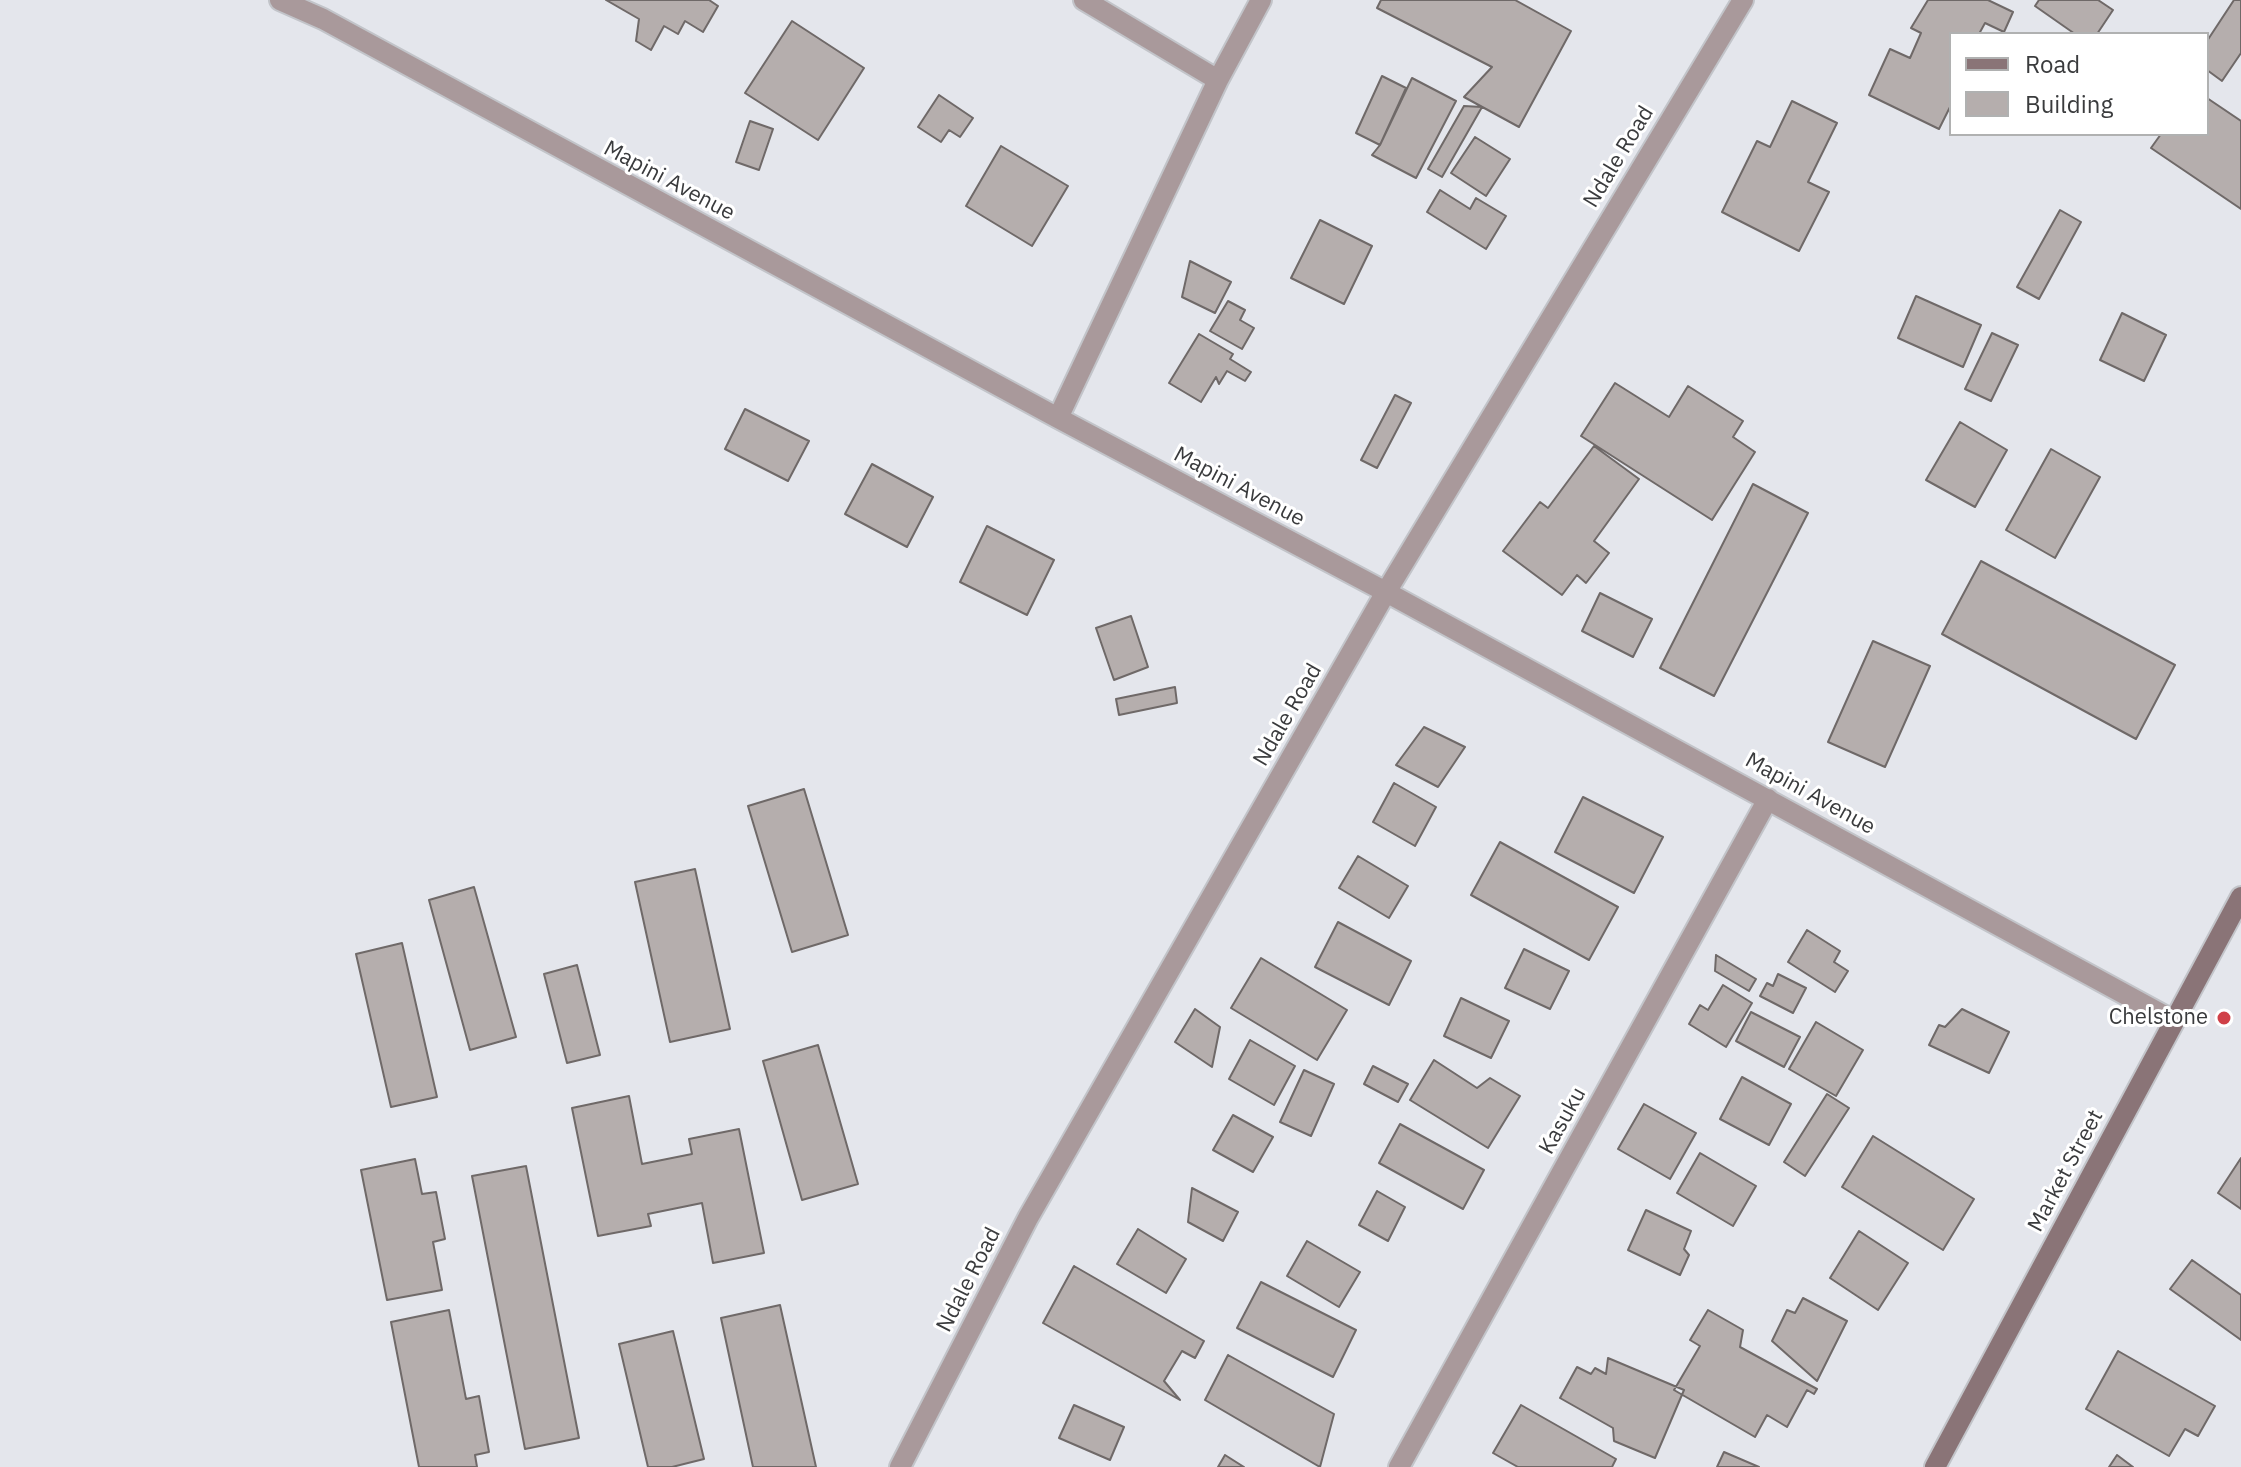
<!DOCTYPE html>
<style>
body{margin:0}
#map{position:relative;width:2241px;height:1467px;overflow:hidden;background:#e4e6ec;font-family:"IBM Plex Sans",sans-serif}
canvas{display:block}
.legend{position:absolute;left:1949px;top:32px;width:260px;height:104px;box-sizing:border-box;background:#fff;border:2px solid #b0b1b1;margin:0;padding:10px 14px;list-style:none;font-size:24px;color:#3a3b3d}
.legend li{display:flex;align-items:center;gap:16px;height:40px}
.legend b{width:40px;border:2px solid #b0b1b1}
</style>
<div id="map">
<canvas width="2241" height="1467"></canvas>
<ul class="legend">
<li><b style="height:10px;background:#8a7477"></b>Road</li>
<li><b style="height:22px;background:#b5aead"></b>Building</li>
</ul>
</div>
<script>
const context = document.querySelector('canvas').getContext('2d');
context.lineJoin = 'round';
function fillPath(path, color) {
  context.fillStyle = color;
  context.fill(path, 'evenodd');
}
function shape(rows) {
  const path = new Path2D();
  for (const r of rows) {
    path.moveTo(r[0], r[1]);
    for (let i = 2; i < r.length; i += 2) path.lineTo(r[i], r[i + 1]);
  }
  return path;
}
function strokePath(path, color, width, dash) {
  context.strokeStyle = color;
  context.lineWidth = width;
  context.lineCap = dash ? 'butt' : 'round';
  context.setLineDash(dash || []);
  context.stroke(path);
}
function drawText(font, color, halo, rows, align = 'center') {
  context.font = font + ' "IBM Plex Sans",sans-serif';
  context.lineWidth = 6;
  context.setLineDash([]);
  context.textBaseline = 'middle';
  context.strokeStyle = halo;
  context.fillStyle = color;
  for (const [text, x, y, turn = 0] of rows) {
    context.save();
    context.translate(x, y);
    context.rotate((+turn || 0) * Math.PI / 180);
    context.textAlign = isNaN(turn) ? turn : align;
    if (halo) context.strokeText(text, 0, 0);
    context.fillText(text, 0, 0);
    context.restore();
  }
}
const building = shape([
 [606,0,709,0,718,6,703,32,685,21,678,34,664,26,651,50,636,41,639,19,606,0],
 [1381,0,1515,0,1571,31,1519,127,1464,97,1492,67,1377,8,1381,0],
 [1928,0,1988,0,2013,12,2004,32,1985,23,1979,34,1951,34,1951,105,1939,129,1869,95,1890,49,1910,58,1921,33,1911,28,1928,0],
 [2039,0,2098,0,2113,10,2097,34,2075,34,2035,6,2039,0],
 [2234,0,2241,0,2241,53,2222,81,2207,70,2207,41,2234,0],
 [792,21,864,68,818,140,745,93,792,21],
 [1382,76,1406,88,1380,145,1356,133,1382,76],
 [1412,78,1456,101,1416,178,1372,155,1380,145,1412,78],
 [939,95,973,118,960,137,949,130,941,142,918,127,939,95],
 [2207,98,2241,121,2241,209,2151,148,2161,134,2207,134,2207,98],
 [1792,101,1837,123,1808,182,1829,192,1799,251,1722,212,1757,141,1770,147,1792,101],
 [1464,106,1482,107,1442,177,1428,169,1464,106],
 [750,121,773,129,759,170,736,162,750,121],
 [1475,137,1510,159,1486,196,1451,173,1475,137],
 [1001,146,1068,186,1032,246,966,206,1001,146],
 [1440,190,1470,209,1476,198,1506,216,1486,249,1427,212,1440,190],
 [2060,210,2081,222,2039,299,2017,287,2060,210],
 [1320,220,1372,246,1344,304,1291,278,1320,220],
 [1190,261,1231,282,1215,313,1182,297,1190,261],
 [1916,296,1981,325,1963,367,1898,338,1916,296],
 [1228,301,1245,310,1240,320,1254,328,1242,349,1210,331,1228,301],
 [2122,313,2166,335,2144,381,2100,360,2122,313],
 [1992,333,2018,345,1991,401,1965,389,1992,333],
 [1199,334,1233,354,1230,359,1251,372,1245,381,1227,371,1219,384,1216,377,1201,402,1169,383,1199,334],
 [1615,383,1669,417,1688,386,1743,421,1733,437,1755,452,1712,520,1581,436,1615,383],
 [1395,395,1411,403,1377,468,1361,460,1395,395],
 [745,409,809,441,788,481,725,449,745,409],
 [1960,422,2007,450,1975,507,1926,480,1960,422],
 [1594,446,1639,479,1594,541,1609,553,1586,583,1577,575,1562,595,1503,551,1540,502,1548,508,1594,446],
 [2051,449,2100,477,2055,558,2006,530,2051,449],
 [872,464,933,497,907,547,845,514,872,464],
 [1753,484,1808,513,1714,696,1660,668,1753,484],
 [987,526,1054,560,1027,615,960,582,987,526],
 [1981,561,2175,665,2136,739,1942,634,1981,561],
 [1600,593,1652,619,1633,657,1582,631,1600,593],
 [1131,616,1148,667,1114,680,1096,628,1131,616],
 [1873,641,1930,666,1885,767,1828,742,1873,641],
 [1175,687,1177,703,1119,715,1116,699,1175,687],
 [1424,727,1465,747,1438,787,1396,765,1424,727],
 [1394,783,1436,807,1415,846,1373,822,1394,783],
 [804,789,848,935,792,952,748,806,804,789],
 [1583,797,1663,837,1634,893,1555,852,1583,797],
 [1500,842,1618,907,1589,960,1471,895,1500,842],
 [1358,856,1408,886,1389,918,1339,888,1358,856],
 [695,869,730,1029,670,1042,635,882,695,869],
 [474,887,516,1037,470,1050,429,900,474,887],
 [1338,922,1411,961,1389,1005,1315,967,1338,922],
 [1807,930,1840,951,1834,962,1848,971,1835,992,1788,962,1807,930],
 [402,943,437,1097,391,1107,356,954,402,943],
 [1524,949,1569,971,1550,1009,1505,988,1524,949],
 [1716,955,1756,979,1749,991,1715,971,1716,955],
 [1261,958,1347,1010,1317,1060,1231,1008,1261,958],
 [577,965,600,1055,567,1063,544,974,577,965],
 [1778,974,1806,988,1793,1013,1760,996,1767,983,1773,986,1778,974],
 [1723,985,1752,1003,1726,1047,1689,1024,1700,1005,1708,1010,1723,985],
 [1461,998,1509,1021,1491,1058,1444,1036,1461,998],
 [1195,1009,1220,1027,1212,1067,1175,1042,1195,1009],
 [1962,1009,2009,1032,1989,1073,1929,1045,1939,1025,1945,1027,1962,1009],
 [1751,1012,1800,1037,1784,1067,1736,1041,1751,1012],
 [1816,1022,1863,1050,1836,1096,1789,1069,1816,1022],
 [1250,1040,1295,1066,1274,1105,1229,1079,1250,1040],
 [818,1045,858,1184,802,1200,763,1061,818,1045],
 [1434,1060,1477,1088,1490,1078,1520,1096,1488,1148,1410,1100,1434,1060],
 [1373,1066,1408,1084,1398,1102,1364,1084,1373,1066],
 [1304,1070,1334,1084,1311,1136,1280,1122,1304,1070],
 [1742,1077,1791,1104,1769,1145,1720,1119,1742,1077],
 [1827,1094,1849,1108,1805,1176,1784,1162,1827,1094],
 [629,1096,642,1164,692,1154,689,1139,739,1129,764,1253,713,1263,702,1203,648,1214,651,1226,598,1236,572,1108,629,1096],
 [1644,1104,1696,1133,1670,1179,1618,1149,1644,1104],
 [1233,1115,1273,1137,1253,1172,1213,1150,1233,1115],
 [1400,1124,1484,1170,1463,1209,1379,1163,1400,1124],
 [1873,1136,1974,1199,1943,1250,1842,1187,1873,1136],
 [1700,1153,1756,1186,1733,1226,1677,1193,1700,1153],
 [2241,1158,2241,1209,2218,1193,2241,1158],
 [415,1159,422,1194,436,1192,445,1239,433,1242,442,1290,387,1300,361,1170,415,1159],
 [526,1166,579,1438,525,1449,472,1176,526,1166],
 [1192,1188,1238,1212,1223,1241,1188,1222,1192,1188],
 [1377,1191,1405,1207,1388,1241,1359,1225,1377,1191],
 [1646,1210,1691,1231,1684,1249,1689,1255,1680,1275,1628,1250,1646,1210],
 [1138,1229,1186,1259,1166,1293,1117,1264,1138,1229],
 [1859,1231,1908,1263,1878,1310,1830,1278,1859,1231],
 [1307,1241,1360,1272,1339,1307,1287,1276,1307,1241],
 [2192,1260,2241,1295,2241,1340,2170,1289,2192,1260],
 [1074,1266,1204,1341,1195,1358,1182,1351,1164,1381,1180,1400,1043,1323,1074,1266],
 [1261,1282,1356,1330,1333,1377,1237,1328,1261,1282],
 [1803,1298,1847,1321,1817,1381,1772,1341,1787,1310,1795,1313,1803,1298],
 [780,1305,816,1467,753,1467,721,1318,780,1305],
 [449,1310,466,1399,479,1396,489,1452,475,1455,477,1467,419,1467,391,1322,449,1310],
 [1708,1310,1743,1330,1740,1347,1817,1389,1814,1394,1807,1390,1787,1427,1767,1415,1755,1437,1674,1390,1700,1346,1690,1340,1708,1310],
 [673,1331,704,1459,672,1467,648,1467,619,1344,673,1331],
 [2118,1351,2215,1406,2198,1436,2185,1429,2169,1456,2086,1409,2118,1351],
 [1228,1355,1334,1414,1320,1467,1205,1400,1228,1355],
 [1608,1358,1684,1390,1655,1458,1614,1441,1613,1428,1560,1398,1577,1367,1591,1374,1595,1368,1606,1374,1608,1358],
 [1074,1405,1124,1427,1110,1460,1059,1438,1074,1405],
 [1521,1405,1616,1459,1612,1467,1518,1467,1493,1453,1521,1405],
 [1724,1452,1759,1467,1717,1467,1724,1452],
 [1225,1455,1244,1467,1218,1467,1225,1455],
 [2117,1455,2133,1467,2109,1467,2117,1455]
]);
const street = shape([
 [280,0,323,19,1058,418,1386,592,2174,1021],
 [1084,0,1218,80],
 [1058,418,1218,80,1261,0],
 [900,1467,1028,1218,1386,592,1743,0],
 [1399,1467,1768,799]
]);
const secondary = shape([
 [1935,1467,2241,897]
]);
const markers = [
 [2224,1018,8,"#d04048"]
];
const streetNames = [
 ["Ndale Road",1619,157,-59],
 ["Mapini Avenue",669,181,28],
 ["Mapini Avenue",1239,487,28],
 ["Ndale Road",1288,715,-60],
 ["Mapini Avenue",1810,794,29],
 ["Kasuku",1563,1121,-61],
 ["Market Street",2066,1171,-62],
 ["Ndale Road",969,1280,-63]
];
const poiNames = [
 ["Chelstone",2208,1018]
];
fillPath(building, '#b5aead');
strokePath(building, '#6f6968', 2);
strokePath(street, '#c2c4c9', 24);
strokePath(secondary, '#c2c4c9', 24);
strokePath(street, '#a9999b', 20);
strokePath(secondary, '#8a7477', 20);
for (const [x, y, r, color] of markers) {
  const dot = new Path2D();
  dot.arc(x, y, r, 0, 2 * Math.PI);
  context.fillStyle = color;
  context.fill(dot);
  strokePath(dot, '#fff', 3);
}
drawText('22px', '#3a3b3d', '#fff', streetNames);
drawText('22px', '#3a3b3d', '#fff', poiNames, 'right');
</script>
